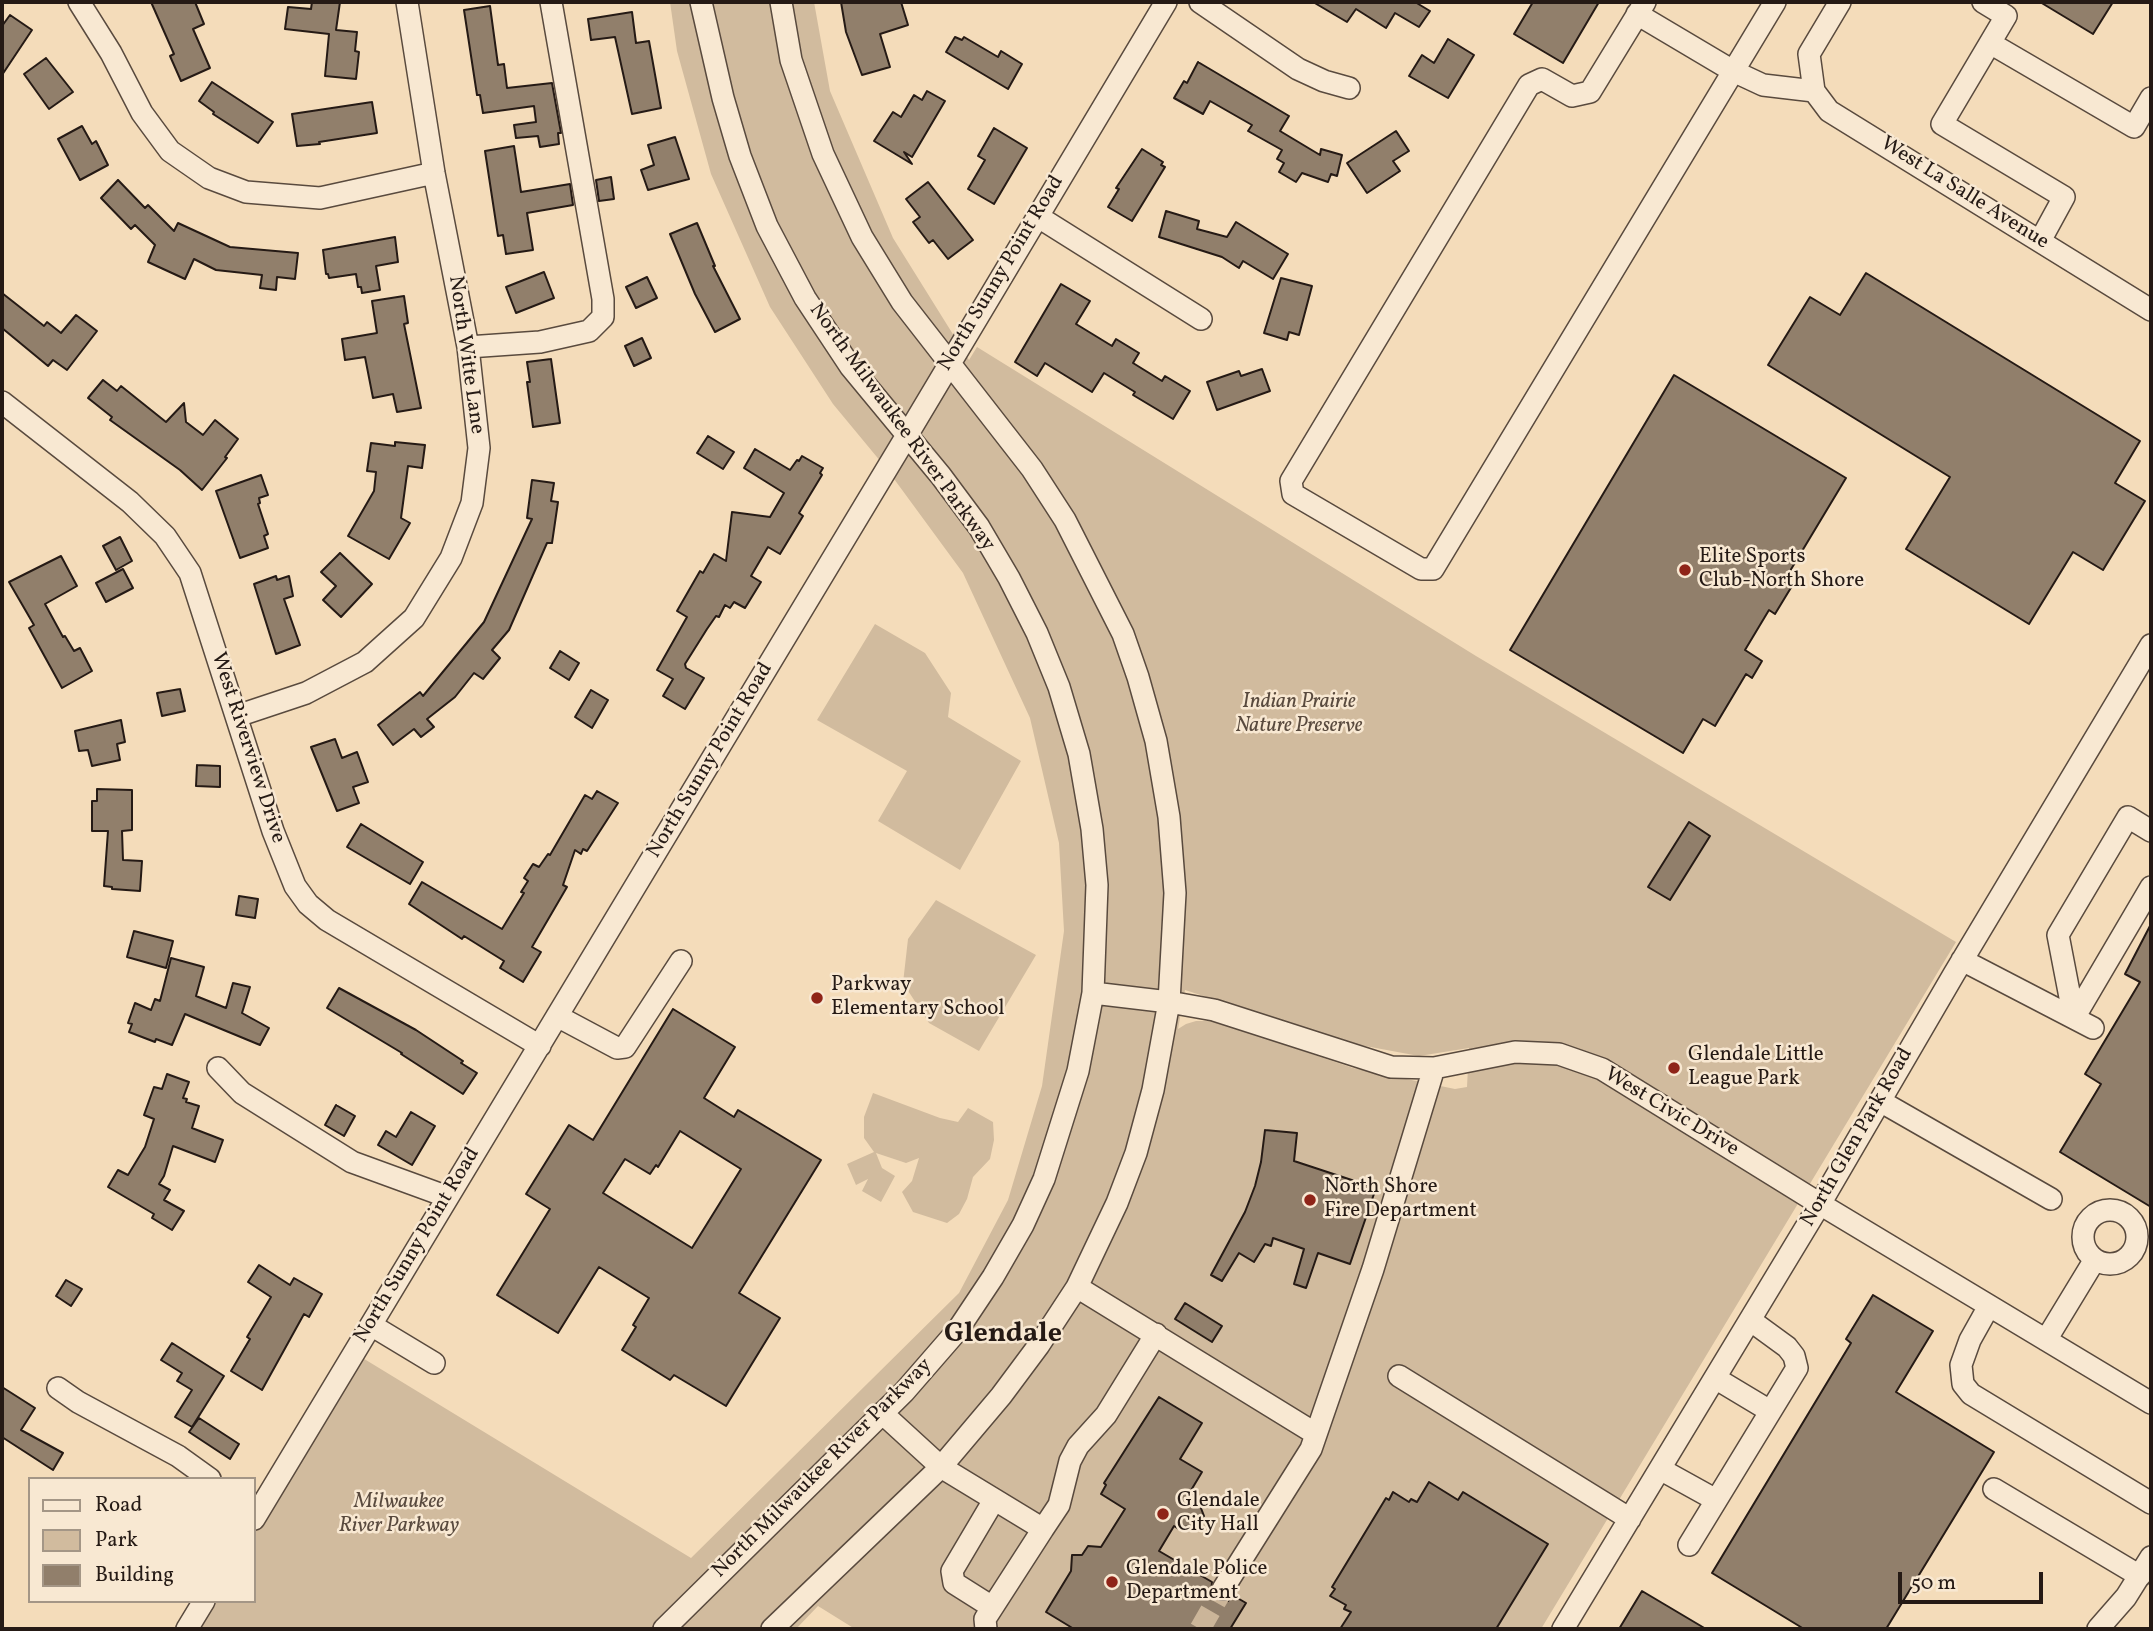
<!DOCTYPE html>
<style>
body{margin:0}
#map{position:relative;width:2153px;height:1631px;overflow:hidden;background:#f4dcba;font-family:Vollkorn,serif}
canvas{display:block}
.frame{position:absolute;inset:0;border:4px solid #251a15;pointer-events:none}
.legend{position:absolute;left:28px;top:1477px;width:228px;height:126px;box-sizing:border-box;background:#f8e8d2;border:2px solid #a49686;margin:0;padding:9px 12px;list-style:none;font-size:21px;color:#251a15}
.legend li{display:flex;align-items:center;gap:14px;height:35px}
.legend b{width:35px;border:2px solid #a49686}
.scale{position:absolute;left:1898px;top:1572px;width:145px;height:32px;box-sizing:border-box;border:4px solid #251a15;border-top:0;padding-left:9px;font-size:21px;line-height:24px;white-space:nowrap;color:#251a15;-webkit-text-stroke:5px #f8e8d2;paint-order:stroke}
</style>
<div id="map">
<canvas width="2153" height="1631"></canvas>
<div class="frame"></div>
<ul class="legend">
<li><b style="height:9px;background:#f8e8d2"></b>Road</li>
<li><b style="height:19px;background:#d1bb9e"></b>Park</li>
<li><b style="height:19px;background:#917f6b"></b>Building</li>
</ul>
<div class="scale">50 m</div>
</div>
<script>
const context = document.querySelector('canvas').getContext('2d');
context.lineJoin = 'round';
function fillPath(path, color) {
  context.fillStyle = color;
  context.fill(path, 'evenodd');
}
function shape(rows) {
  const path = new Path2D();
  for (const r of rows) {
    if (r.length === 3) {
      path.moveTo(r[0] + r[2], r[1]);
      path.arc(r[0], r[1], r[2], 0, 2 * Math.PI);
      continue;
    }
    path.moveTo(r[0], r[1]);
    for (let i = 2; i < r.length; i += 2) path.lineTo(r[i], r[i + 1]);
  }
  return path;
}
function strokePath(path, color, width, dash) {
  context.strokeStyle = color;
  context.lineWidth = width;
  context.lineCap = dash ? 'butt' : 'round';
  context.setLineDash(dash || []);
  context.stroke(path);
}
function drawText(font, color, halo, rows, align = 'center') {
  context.font = font + ' Vollkorn,serif';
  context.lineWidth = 5;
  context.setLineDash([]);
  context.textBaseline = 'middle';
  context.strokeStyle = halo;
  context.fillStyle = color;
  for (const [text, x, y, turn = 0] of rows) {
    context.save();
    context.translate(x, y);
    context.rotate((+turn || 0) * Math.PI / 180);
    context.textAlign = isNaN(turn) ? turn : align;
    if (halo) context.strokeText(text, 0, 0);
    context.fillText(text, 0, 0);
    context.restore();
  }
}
const green = shape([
 [670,2,814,2,830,91,893,238,969,360,977,347,1476,656,1956,942,1541,1629,855,1629,818,1606,796,1629,193,1629,211,1601,254,1601,254,1531,361,1357,691,1558,959,1293,1008,1200,1042,1086,1064,931,1059,843,1030,718,963,573,886,468,833,404,770,307,711,174,677,51],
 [1185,990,1349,1043,1419,1056,1469,1048,1467,1087,1455,1089,1353,1068,1215,1021,1196,1021,1186,1024,1178,1029],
 [875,624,925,653,951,693,948,717,1021,761,960,870,878,821,907,771,817,720],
 [936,900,1036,955,979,1051,929,1023,903,983,908,939],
 [873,1093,940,1118,958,1122,968,1108,993,1122,994,1140,990,1159,973,1177,967,1199,959,1214,947,1223,913,1212,902,1192,912,1181,919,1158,906,1163,876,1153,882,1168,895,1176,881,1202,862,1191,868,1179,856,1185,847,1164,874,1152,864,1138,864,1117]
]);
const building = shape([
 [151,2,195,2,204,24,193,29,210,68,181,81,170,56,174,54,151,2],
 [312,2,340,2,336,30,357,32,355,51,359,52,356,79,325,76,329,34,285,29,288,7,311,9,312,2],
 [841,2,901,2,908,25,880,34,890,67,862,75,846,32,841,2],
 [1313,2,1415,2,1430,11,1419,27,1395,13,1386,28,1356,9,1347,22,1313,2],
 [1533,2,1599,2,1563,63,1514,34,1533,2],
 [2040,2,2113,2,2093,34,2040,2],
 [490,6,498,65,504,64,507,88,552,83,561,133,558,133,559,144,540,147,538,136,516,138,514,125,536,122,534,106,483,113,480,95,477,95,464,10,490,6],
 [632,12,636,43,649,41,661,108,632,114,615,37,591,40,588,19,632,12],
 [10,15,32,30,2,75,2,26,10,15],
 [955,37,962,40,964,37,998,57,1001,51,1022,64,1008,89,946,52,955,37],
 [1448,39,1474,55,1448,98,1409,76,1422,55,1434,63,1448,39],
 [46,58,73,92,49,109,24,74,46,58],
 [1198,62,1289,116,1280,131,1320,155,1321,149,1342,155,1337,176,1331,174,1328,182,1302,173,1296,182,1279,172,1284,163,1277,159,1282,150,1248,131,1252,125,1210,101,1203,114,1174,98,1184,81,1187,83,1198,62],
 [212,82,273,122,258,143,213,114,214,112,199,101,212,82],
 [927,91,945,101,912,157,904,152,912,164,874,141,893,112,901,117,914,95,922,100,927,91],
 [372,102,377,133,319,142,320,144,297,146,292,114,372,102],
 [82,126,92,144,96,141,108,165,80,180,58,139,82,126],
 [994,128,1027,148,994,204,968,189,985,160,978,156,994,128],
 [1396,131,1409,151,1393,161,1400,171,1367,193,1347,163,1396,131],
 [675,137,689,179,648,190,641,170,654,165,648,145,675,137],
 [514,146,521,192,570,184,573,205,527,213,533,250,506,254,503,235,498,236,485,151,514,146],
 [1142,149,1163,162,1161,165,1165,167,1132,221,1108,207,1119,189,1116,188,1142,149],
 [611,177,614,199,599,201,596,180,611,177],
 [118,180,145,208,148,205,174,231,178,223,230,247,298,253,295,279,277,277,276,290,260,288,262,275,216,270,194,259,185,279,148,262,155,245,135,225,131,229,101,198,118,180],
 [928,182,973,240,948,259,933,240,929,243,913,222,920,217,906,199,928,182],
 [1166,211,1199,221,1197,229,1227,237,1236,222,1288,254,1273,279,1243,261,1239,268,1222,257,1159,237,1166,211],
 [697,223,715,266,713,266,740,319,715,332,695,294,670,234,697,223],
 [395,237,398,262,376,266,380,290,362,293,361,287,358,287,356,274,329,278,328,274,326,274,323,250,395,237],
 [544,272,554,298,516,313,506,287,544,272],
 [1866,273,2140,441,2115,483,2145,501,2103,570,2073,552,2029,624,1906,549,1950,477,1768,365,1810,297,1840,315,1866,273],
 [647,277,657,298,636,308,626,287,647,277],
 [1281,278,1312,286,1299,335,1289,332,1287,340,1264,333,1281,278],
 [1061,284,1090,301,1076,324,1112,346,1116,339,1139,353,1133,363,1162,381,1165,376,1190,391,1173,419,1133,395,1135,392,1104,373,1092,392,1045,363,1037,376,1015,362,1061,284],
 [2,293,44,326,47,322,61,333,76,315,97,331,67,370,53,360,48,366,2,328,2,293],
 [404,296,408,323,404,324,421,408,397,412,393,394,373,398,365,357,345,360,342,339,377,333,372,301,404,296],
 [642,338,651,358,634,366,625,346,642,338],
 [551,359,560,423,533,427,527,382,530,382,527,362,551,359],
 [1262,369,1270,391,1217,410,1207,382,1239,371,1241,376,1262,369],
 [1674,375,1846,478,1784,581,1792,586,1775,614,1769,610,1745,650,1762,661,1752,678,1746,674,1715,726,1703,719,1683,753,1510,650,1674,375],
 [103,380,117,391,121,386,166,422,184,403,186,422,203,435,215,420,238,439,225,457,227,458,202,490,180,470,110,420,112,417,88,398,103,380],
 [708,436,734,452,723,469,697,453,708,436],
 [395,442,425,445,422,468,408,466,401,518,410,523,389,559,348,536,374,491,376,472,367,471,371,443,395,446,395,442],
 [755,449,790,470,797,460,799,461,802,456,823,468,820,473,822,475,799,513,803,516,780,554,768,547,751,576,761,582,745,608,734,602,730,608,725,605,719,617,716,616,707,629,685,664,686,668,704,678,685,709,663,696,673,679,657,670,687,617,677,611,700,571,703,573,714,554,726,561,732,512,770,517,784,493,744,468,755,449],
 [261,475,268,495,259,498,260,503,258,504,268,534,264,536,268,548,240,558,216,491,261,475],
 [532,480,554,483,551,501,558,502,552,543,547,543,509,630,492,650,500,658,483,679,474,673,455,697,427,719,434,727,421,737,414,729,393,745,378,725,420,692,423,696,484,622,532,519,527,518,532,480],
 [120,537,132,561,116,570,103,546,120,537],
 [340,553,372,584,341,617,323,600,336,586,321,572,340,553],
 [61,556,77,586,45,604,63,637,65,636,74,651,80,648,92,671,62,688,29,628,34,625,9,582,61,556],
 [123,569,133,588,106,602,96,583,123,569],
 [276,576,277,580,289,576,293,596,284,599,300,645,276,654,254,584,276,576],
 [560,651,579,663,569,680,550,668,560,651],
 [180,689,185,711,162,716,157,693,180,689],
 [591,690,608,700,592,728,575,717,591,690],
 [121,720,125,742,117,744,120,760,92,766,88,750,79,751,75,731,121,720],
 [335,739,342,758,357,752,368,782,353,787,359,803,337,811,311,747,335,739],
 [197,765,220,766,220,787,196,786,197,765],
 [97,789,132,790,132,830,122,831,123,860,142,861,140,891,112,889,112,887,104,886,108,831,92,831,92,801,97,801,97,789],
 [597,791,618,803,587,851,583,849,581,854,575,850,563,885,567,887,532,947,541,952,523,982,500,968,504,961,464,936,462,939,409,904,422,882,502,929,524,893,521,892,528,881,524,878,533,864,539,867,548,854,550,855,585,795,592,799,597,791],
 [1689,822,1710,836,1670,900,1648,887,1689,822],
 [361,824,423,862,410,884,347,847,361,824],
 [239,896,258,899,255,918,236,915,239,896],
 [2151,924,2151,1207,2060,1152,2101,1084,2085,1074,2140,982,2125,974,2151,924],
 [134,931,173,941,166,968,127,957,134,931],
 [171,958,204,967,196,996,226,1008,233,983,250,987,242,1013,269,1028,260,1045,185,1014,172,1045,156,1039,155,1042,129,1032,132,1024,128,1023,135,1003,151,1010,155,999,160,1001,171,958],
 [339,988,416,1030,463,1061,461,1063,477,1073,463,1094,401,1054,402,1053,327,1008,339,988],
 [673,1009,735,1047,704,1098,734,1117,738,1110,821,1160,739,1293,780,1318,726,1406,674,1375,670,1380,622,1350,636,1327,633,1325,649,1298,599,1267,558,1333,497,1295,550,1209,526,1194,569,1125,593,1140,673,1009],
 [680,1131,741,1169,692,1248,603,1193,625,1159,650,1174,656,1165,658,1167,680,1131],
 [167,1074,189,1082,183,1098,187,1099,186,1102,199,1106,192,1128,223,1140,215,1162,173,1146,164,1176,159,1184,170,1190,164,1200,184,1211,172,1230,152,1218,154,1214,108,1187,118,1170,128,1175,145,1147,154,1119,144,1115,154,1087,162,1089,167,1074],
 [336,1105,355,1116,344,1136,325,1125,336,1105],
 [411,1112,435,1126,412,1165,378,1145,386,1131,396,1137,411,1112],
 [1265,1130,1297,1133,1294,1161,1376,1188,1350,1264,1318,1253,1306,1288,1294,1284,1304,1249,1273,1238,1271,1246,1265,1244,1254,1262,1239,1253,1222,1281,1211,1275,1245,1212,1255,1186,1261,1162,1265,1130],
 [259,1265,290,1285,294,1278,322,1294,309,1317,304,1314,262,1390,231,1371,250,1339,247,1337,271,1297,248,1282,259,1265],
 [66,1280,82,1289,71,1306,56,1296,66,1280],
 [1873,1295,1933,1331,1896,1392,1994,1452,1886,1629,1804,1629,1712,1573,1851,1343,1846,1339,1873,1295],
 [1185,1303,1222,1326,1212,1342,1175,1319,1185,1303],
 [172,1343,224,1376,192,1427,175,1417,192,1390,177,1381,182,1373,161,1360,172,1343],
 [2,1387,35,1408,21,1430,63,1453,53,1470,2,1437,2,1387],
 [1159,1397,1202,1423,1180,1459,1202,1472,1190,1492,1202,1499,1199,1503,1204,1516,1198,1525,1184,1527,1182,1531,1174,1526,1159,1551,1212,1582,1211,1594,1217,1600,1228,1601,1234,1596,1246,1603,1230,1629,1074,1629,1046,1612,1071,1571,1072,1555,1082,1555,1088,1546,1101,1547,1125,1509,1101,1494,1106,1485,1104,1483,1159,1397],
 [199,1418,239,1444,230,1459,189,1432,199,1418],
 [1429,1482,1458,1500,1463,1492,1548,1544,1496,1629,1340,1629,1351,1612,1344,1609,1346,1605,1330,1596,1335,1589,1332,1587,1386,1498,1389,1500,1393,1492,1409,1502,1411,1499,1417,1502,1429,1482],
 [1642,1591,1706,1629,1619,1629,1642,1591]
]);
const minorTunnel = shape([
 [1200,1629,1223,1589]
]);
const minor = shape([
 [79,2,111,53,142,113,170,151,209,178,246,192,320,198,434,173],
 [1200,2,1298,69,1324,81,1349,88],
 [1645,2,1590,92,1572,96,1542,79,1529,85,1291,481,1293,494,1421,569,1433,569,1775,2],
 [1840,2,1809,54,1814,91,1829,111,2151,310],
 [1983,2,2006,16,1942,124,2064,197,2040,241],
 [1637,14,1733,71,1763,85,1814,91],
 [1990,43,2134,127,2151,98],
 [1037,216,1201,319],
 [468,347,540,342,589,331,603,317,603,299,551,2],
 [2,402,130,502,165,536,190,573,273,831,295,886,308,904,327,920,540,1046],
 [237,716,306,693,365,662,414,618,451,558,472,503,479,448,468,347,434,173,407,2],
 [1962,960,2093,1028],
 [1093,993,1169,1002,1214,1010,1391,1067,1434,1068,1515,1052,1559,1054,1602,1069,1820,1204,2151,1403],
 [557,1016,617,1048,625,1047,681,961],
 [2074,1018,2058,935,2128,817,2151,831],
 [2074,1018,2151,887],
 [218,1068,242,1093,352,1162,448,1197],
 [1880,1101,2051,1199],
 [2110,1237,27],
 [1077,1287,1316,1434],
 [1989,1306,1970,1340,1961,1365,1963,1384,1971,1394,2151,1503],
 [371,1325,434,1363],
 [2046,1340,2094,1261],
 [1399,1376,1630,1519],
 [1715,1378,1770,1411],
 [58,1388,78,1402,178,1456,210,1479],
 [882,1413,941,1467,1043,1529,985,1619,986,1629],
 [1660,1469,1716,1500],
 [1994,1489,2140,1576],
 [254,1519,906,437,1166,2],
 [1043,1529,1059,1505,1070,1461,1078,1446,1106,1415,1156,1334],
 [1689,1545,1797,1368,1794,1356,1787,1347,1750,1320],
 [1223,1589,1311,1449,1373,1269,1434,1068],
 [992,1607,954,1583,952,1571,994,1500],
 [187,1629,204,1601],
 [664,1629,904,1392,957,1331,993,1277,1023,1225,1044,1179,1078,1071,1093,993,1097,885,1092,829,1079,754,1059,687,1037,633,1009,578,979,527,941,476,850,366,805,298,767,226,740,156,723,98,701,2],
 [772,1629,941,1467,1001,1396,1039,1345,1077,1287,1117,1203,1136,1153,1153,1090,1169,1002,1175,893,1169,817,1156,741,1138,677,1123,634,1065,520,1032,469,902,302,862,237,823,154,791,60,781,2],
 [1563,1629,1820,1204,1954,974,2151,645],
 [2098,1629,2126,1597,2151,1557]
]);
const markers = [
 [1685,570,7,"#8f2418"],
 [817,998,7,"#8f2418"],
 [1674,1068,7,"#8f2418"],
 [1310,1200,7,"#8f2418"],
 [1163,1514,7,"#8f2418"],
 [1112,1582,7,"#8f2418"]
];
const streetNames = [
 ["West La Salle Avenue",1964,194,32],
 ["North Sunny Point Road",1002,274,-59],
 ["North Witte Lane",465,355,82],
 ["North Milwaukee River Parkway",901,428,54],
 ["West Riverview Drive",247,748,72],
 ["North Sunny Point Road",711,761,-59],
 ["West Civic Drive",1671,1113,31],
 ["North Glen Park Road",1858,1138,-60],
 ["North Sunny Point Road",418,1246,-59],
 ["North Milwaukee River Parkway",823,1469,-45]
];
const poiNames = [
 ["Elite Sports",1699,558],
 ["Club-North Shore",1699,582],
 ["Parkway",831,986],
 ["Elementary School",831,1010],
 ["Glendale Little",1688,1056],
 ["League Park",1688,1080],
 ["North Shore",1324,1188],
 ["Fire Department",1324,1212],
 ["Glendale",1177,1502],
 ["City Hall",1177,1526],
 ["Glendale Police",1126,1570],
 ["Department",1126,1594]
];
const parkNames = [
 ["Indian Prairie",1299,703],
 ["Nature Preserve",1299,727],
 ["Milwaukee",399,1503],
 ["River Parkway",399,1527]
];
const districtNames = [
 ["Glendale",1003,1336]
];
fillPath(green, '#d1bb9e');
fillPath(building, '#917f6b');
strokePath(building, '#251a15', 2);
strokePath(minorTunnel, '#cbb599', 21, [21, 10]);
strokePath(minor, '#594a3e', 24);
strokePath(minor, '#f8e8d2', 21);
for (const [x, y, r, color] of markers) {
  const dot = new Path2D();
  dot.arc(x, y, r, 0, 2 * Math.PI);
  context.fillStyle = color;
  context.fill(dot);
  strokePath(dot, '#f8e8d2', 2.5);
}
drawText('21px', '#251a15', '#f8e8d2', streetNames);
drawText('21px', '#251a15', '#f8e8d2', poiNames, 'left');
drawText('italic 21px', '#594a3e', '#f8e8d2', parkNames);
drawText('bold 28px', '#251a15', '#f8e8d2', districtNames);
</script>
